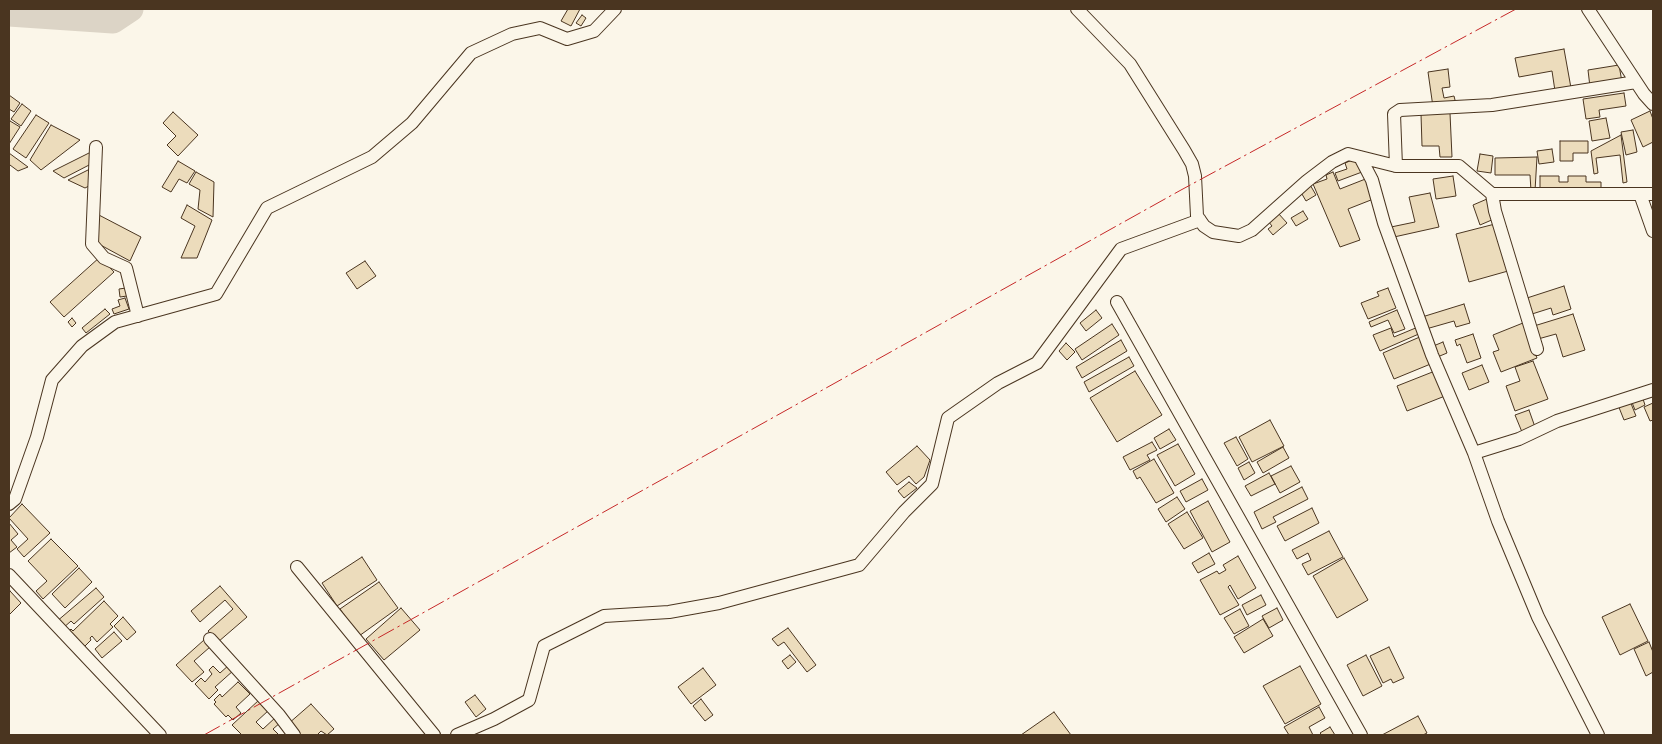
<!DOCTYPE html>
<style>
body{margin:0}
#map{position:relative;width:1662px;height:744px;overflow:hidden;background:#fbf6e9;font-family:Lato,sans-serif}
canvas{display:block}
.frame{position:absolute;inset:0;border:10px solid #4a3520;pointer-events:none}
</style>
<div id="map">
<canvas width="1662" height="744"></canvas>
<div class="frame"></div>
</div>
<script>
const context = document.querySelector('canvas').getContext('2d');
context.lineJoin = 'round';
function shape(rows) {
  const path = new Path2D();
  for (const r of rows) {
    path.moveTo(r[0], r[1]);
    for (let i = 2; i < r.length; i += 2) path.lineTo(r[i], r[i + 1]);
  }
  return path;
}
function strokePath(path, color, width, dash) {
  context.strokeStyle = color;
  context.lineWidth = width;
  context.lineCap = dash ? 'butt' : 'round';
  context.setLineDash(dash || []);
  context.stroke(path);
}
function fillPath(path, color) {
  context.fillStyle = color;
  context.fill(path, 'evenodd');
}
const river = shape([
 [9,14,113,21,131,9]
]);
const building = shape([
 [568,9,580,9,571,26,561,21,568,9],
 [582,15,586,18,581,26,576,23,582,15],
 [1564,49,1571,88,1555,91,1552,71,1519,77,1515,58,1564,49],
 [1619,65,1622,82,1590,87,1588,70,1619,65],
 [1448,69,1450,87,1442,88,1444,98,1454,96,1456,104,1433,107,1428,72,1448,69],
 [1624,93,1626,106,1599,110,1600,117,1586,119,1583,99,1624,93],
 [9,95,20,103,14,112,9,109,9,95],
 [22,104,31,111,21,126,11,119,22,104],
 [1650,111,1653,119,1653,142,1643,147,1631,120,1650,111],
 [173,112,198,135,178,156,167,145,176,136,163,123,173,112],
 [1450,113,1452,157,1440,157,1439,146,1422,146,1421,114,1450,113],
 [36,115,49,123,26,158,13,149,36,115],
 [1606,118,1610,138,1592,141,1589,121,1606,118],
 [10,121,20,127,9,144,9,123,10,121],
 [51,125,80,140,41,170,30,160,51,125],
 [1633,130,1637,152,1626,155,1621,132,1633,130],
 [1621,135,1627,182,1623,183,1620,155,1596,158,1598,173,1594,174,1591,151,1621,135],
 [1560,141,1588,141,1588,153,1573,153,1573,161,1560,161,1560,141],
 [1552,149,1554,162,1539,164,1537,151,1552,149],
 [91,152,91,164,64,178,53,171,91,152],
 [9,153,28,167,18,171,10,165,9,167,9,153],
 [1480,154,1493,156,1491,173,1477,171,1480,154],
 [1537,157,1535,191,1531,191,1530,175,1495,175,1495,158,1537,157],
 [1357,158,1362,172,1338,181,1335,173,1347,169,1345,163,1357,158],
 [178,161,195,171,187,183,179,179,171,192,162,187,178,161],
 [92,168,91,185,85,188,68,180,92,168],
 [196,172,214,182,213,217,198,209,200,190,189,184,196,172],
 [1333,172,1340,189,1368,178,1376,198,1348,209,1360,240,1340,247,1313,184,1327,179,1326,175,1333,172],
 [1453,176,1456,196,1436,199,1433,179,1453,176],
 [1540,176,1559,176,1559,182,1568,182,1568,176,1586,176,1586,182,1601,182,1601,190,1540,190,1540,176],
 [1309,183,1316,195,1306,201,1299,189,1309,183],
 [1430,193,1439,227,1394,237,1391,227,1415,222,1409,197,1430,193],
 [1487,199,1494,219,1480,225,1473,205,1487,199],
 [187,205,212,220,197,258,181,258,195,226,181,218,187,205],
 [1303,211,1308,219,1296,226,1291,218,1303,211],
 [1278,213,1287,223,1273,235,1268,229,1272,226,1268,221,1278,213],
 [97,214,141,237,130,261,95,242,97,214],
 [1495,224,1508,271,1469,282,1456,234,1495,224],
 [100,257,114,272,64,317,50,302,100,257],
 [365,261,376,276,357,289,346,273,365,261],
 [1564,286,1571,309,1553,315,1551,308,1532,314,1527,298,1564,286],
 [126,288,127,296,120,297,119,289,126,288],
 [1388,288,1396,308,1368,319,1361,303,1379,296,1377,292,1388,288],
 [125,298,129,309,114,314,112,309,120,306,118,300,125,298],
 [1464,304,1470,323,1456,327,1454,321,1426,329,1422,317,1464,304],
 [105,309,110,314,86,333,82,328,105,309],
 [1096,310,1102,318,1086,331,1080,323,1096,310],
 [1397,310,1405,329,1394,333,1388,320,1371,327,1369,322,1397,310],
 [1573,314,1585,350,1563,357,1556,334,1538,339,1534,326,1573,314],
 [72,318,76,323,72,327,68,322,72,318],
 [1523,323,1537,358,1501,372,1493,352,1499,350,1493,335,1523,323],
 [1112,324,1119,335,1082,360,1075,349,1112,324],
 [1418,327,1421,333,1380,351,1373,335,1391,328,1394,337,1418,327],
 [1473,334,1481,358,1467,363,1460,344,1457,346,1455,340,1473,334],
 [1422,336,1433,363,1394,379,1383,353,1422,336],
 [1121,340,1127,351,1082,378,1076,367,1121,340],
 [1443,342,1447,353,1435,358,1431,347,1443,342],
 [1066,343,1075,352,1067,360,1059,351,1066,343],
 [1129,357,1134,366,1089,392,1084,382,1129,357],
 [1533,361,1548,399,1515,411,1506,386,1520,381,1515,367,1533,361],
 [1482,365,1489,382,1469,390,1462,373,1482,365],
 [1135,371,1162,415,1117,442,1090,398,1135,371],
 [1435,371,1445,396,1407,411,1397,386,1435,371],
 [1642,396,1645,405,1635,410,1631,400,1642,396],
 [1630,401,1636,416,1624,420,1618,405,1630,401],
 [1653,403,1653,420,1650,421,1644,407,1653,403],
 [1529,410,1535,427,1522,432,1515,415,1529,410],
 [1270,420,1284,446,1252,462,1239,437,1270,420],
 [1169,429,1176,440,1160,449,1154,438,1169,429],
 [1236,437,1248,459,1237,466,1224,443,1236,437],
 [1152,442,1157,450,1147,455,1150,460,1130,470,1123,457,1152,442],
 [1178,444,1195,474,1175,486,1157,455,1178,444],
 [917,446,930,460,924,477,916,484,909,476,897,485,886,472,917,446],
 [1283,447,1289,458,1263,473,1257,462,1283,447],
 [1154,459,1174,493,1156,503,1140,477,1137,479,1133,471,1154,459],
 [1249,462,1255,473,1244,480,1238,468,1249,462],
 [1291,466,1300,482,1280,493,1271,476,1291,466],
 [1269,473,1275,484,1251,496,1245,486,1269,473],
 [1202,479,1208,490,1186,502,1180,491,1202,479],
 [909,482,917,488,904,498,898,491,909,482],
 [1302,487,1308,499,1273,517,1276,522,1262,529,1254,512,1302,487],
 [1177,497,1185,509,1166,522,1158,509,1177,497],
 [1208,501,1230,542,1212,552,1190,511,1208,501],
 [22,504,50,533,24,557,17,549,28,539,9,518,22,504],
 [1312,508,1319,523,1285,541,1277,526,1312,508],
 [1187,512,1203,538,1184,549,1168,524,1187,512],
 [9,523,18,534,11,540,17,547,9,553,9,523],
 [1329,531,1343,557,1308,575,1302,564,1311,560,1308,553,1297,559,1292,550,1329,531],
 [51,539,78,566,43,599,36,591,47,581,28,561,51,539],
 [1209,553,1215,564,1198,573,1192,563,1209,553],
 [1238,556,1256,588,1238,599,1230,585,1228,587,1239,605,1220,615,1200,580,1217,571,1219,574,1226,570,1223,565,1238,556],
 [362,557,377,580,337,606,322,583,362,557],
 [1344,558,1368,600,1337,618,1313,576,1344,558],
 [79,568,92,582,65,608,52,594,79,568],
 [379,582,398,608,359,636,340,609,379,582],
 [220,586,247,617,218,642,208,631,233,609,225,600,200,622,191,611,220,586],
 [96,588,104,597,74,624,71,621,62,629,56,622,96,588],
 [10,591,21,603,9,615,9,592,10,591],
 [1261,595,1266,605,1247,615,1242,605,1261,595],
 [104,601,118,616,110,624,113,627,97,642,92,636,90,638,91,640,84,647,66,634,71,629,73,631,104,601],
 [1630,604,1648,641,1620,655,1602,617,1630,604],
 [401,608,420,630,384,660,366,639,401,608],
 [1277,608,1283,620,1269,628,1262,616,1277,608],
 [1240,609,1249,626,1234,634,1224,618,1240,609],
 [123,617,136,632,127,640,114,626,123,617],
 [1263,619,1273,636,1244,653,1234,637,1263,619],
 [788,628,816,665,807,672,784,642,778,646,772,639,788,628],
 [114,632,122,641,102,658,95,649,114,632],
 [204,640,210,647,194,661,204,672,192,682,176,665,204,640],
 [1649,642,1653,652,1653,672,1646,676,1634,649,1649,642],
 [1389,647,1404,678,1393,683,1391,679,1383,683,1370,656,1389,647],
 [790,655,796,662,788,669,782,661,790,655],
 [1366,655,1382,686,1363,696,1347,665,1366,655],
 [229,665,234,670,215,687,218,690,209,699,195,684,201,678,205,682,212,674,209,670,213,666,220,673,229,665],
 [1300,666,1321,704,1285,724,1263,686,1300,666],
 [703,668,716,685,691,704,678,687,703,668],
 [238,682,250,694,236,707,241,713,233,720,228,715,226,717,214,704,216,702,214,700,220,694,222,697,238,682],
 [475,695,486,709,476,717,465,702,475,695],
 [701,699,713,715,705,721,693,706,701,699],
 [259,700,269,710,256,722,263,729,276,717,281,722,273,729,279,735,242,735,232,725,259,700],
 [311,704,334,729,327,735,321,731,317,735,298,735,288,724,311,704],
 [1319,707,1325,718,1309,727,1313,735,1289,735,1284,727,1319,707],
 [1054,712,1071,735,1021,735,1054,712],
 [1418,716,1427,733,1423,735,1382,735,1418,716],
 [1330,727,1335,735,1322,735,1320,733,1330,727]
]);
const street = shape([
 [1077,9,1130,64,1184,150,1192,164,1195,176,1197,216,1204,226,1213,232,1239,236,1252,230,1307,181,1332,162,1348,154,1396,166,1459,166,1492,194,1653,194],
 [1588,9,1644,94,1653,104],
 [96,147,92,244,104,258,126,268,138,316],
 [1360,157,1372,180,1384,223,1432,355,1474,453,1498,521,1538,617,1598,735],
 [1396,166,1394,114,1400,110,1492,105,1636,82],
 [1492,194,1495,211,1537,349],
 [1640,194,1653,231],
 [1117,302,1361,735],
 [1474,453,1519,439,1557,421,1653,390],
 [9,504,15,499,37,437,52,380,82,346,115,322,216,294,267,208,372,157,412,123,471,53,512,34,540,28,567,39,594,31,615,9],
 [297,567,434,735],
 [9,575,160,735],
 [210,639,279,715,294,735],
 [457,735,494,719,529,700,544,646,604,616,669,612,719,603,859,565,904,512,932,484,948,418,998,383,1037,363,1121,249,1200,220]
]);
const power = shape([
 [204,735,1181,190,1516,9]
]);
strokePath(river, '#dcd4c6', 25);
fillPath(building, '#ecdcbc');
strokePath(building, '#4a3520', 1);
strokePath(street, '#4a3520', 14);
strokePath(street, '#fbf6e9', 12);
strokePath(power, '#c62828', 1, [18, 4, 2.5, 4]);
</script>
